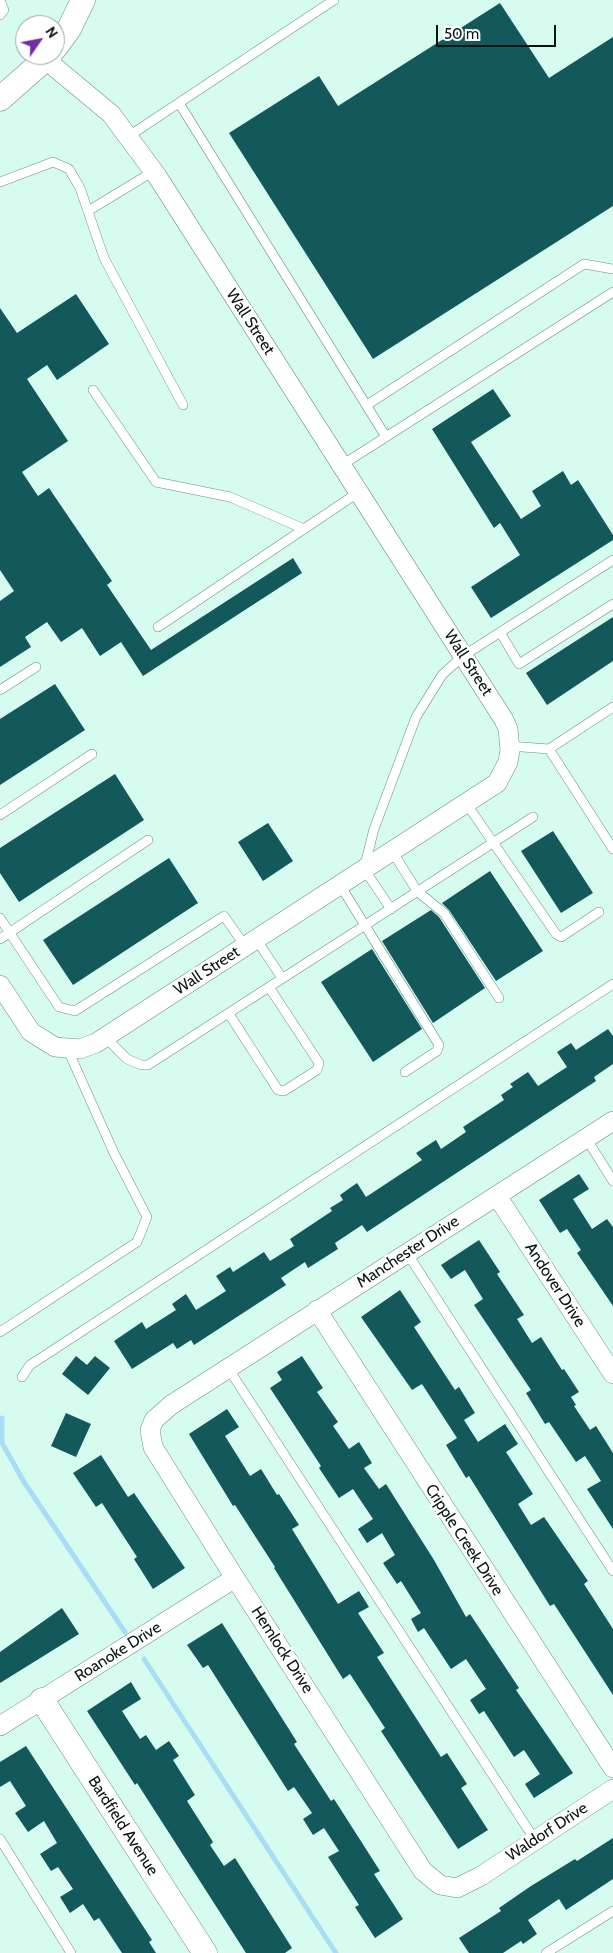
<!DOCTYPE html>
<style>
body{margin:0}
#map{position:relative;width:613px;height:1953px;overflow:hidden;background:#d5fcee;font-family:Cabin,sans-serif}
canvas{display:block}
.north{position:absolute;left:15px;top:15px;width:50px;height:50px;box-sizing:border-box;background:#fff;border:1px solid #9ca19f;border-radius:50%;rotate:57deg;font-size:14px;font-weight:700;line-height:20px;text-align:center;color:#071410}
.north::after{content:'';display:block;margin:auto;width:18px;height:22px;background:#732ea2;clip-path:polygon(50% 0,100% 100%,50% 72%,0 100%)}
.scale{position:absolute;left:436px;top:25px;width:120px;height:22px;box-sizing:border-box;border:2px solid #071410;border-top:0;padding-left:6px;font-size:15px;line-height:18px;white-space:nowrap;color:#071410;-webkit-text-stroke:4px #fff;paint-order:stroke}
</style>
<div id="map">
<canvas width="613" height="1953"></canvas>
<div class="north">N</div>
<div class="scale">50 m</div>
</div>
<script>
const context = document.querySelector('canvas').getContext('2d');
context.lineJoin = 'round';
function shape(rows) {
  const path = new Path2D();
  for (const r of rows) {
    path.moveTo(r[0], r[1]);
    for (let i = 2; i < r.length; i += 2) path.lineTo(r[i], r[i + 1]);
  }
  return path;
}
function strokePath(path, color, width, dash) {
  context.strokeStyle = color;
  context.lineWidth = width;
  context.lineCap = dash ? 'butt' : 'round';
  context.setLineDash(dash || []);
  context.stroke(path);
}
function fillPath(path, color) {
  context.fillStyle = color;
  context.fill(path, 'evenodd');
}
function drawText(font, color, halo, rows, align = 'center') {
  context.font = font + ' Cabin,sans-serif';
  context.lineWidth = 5;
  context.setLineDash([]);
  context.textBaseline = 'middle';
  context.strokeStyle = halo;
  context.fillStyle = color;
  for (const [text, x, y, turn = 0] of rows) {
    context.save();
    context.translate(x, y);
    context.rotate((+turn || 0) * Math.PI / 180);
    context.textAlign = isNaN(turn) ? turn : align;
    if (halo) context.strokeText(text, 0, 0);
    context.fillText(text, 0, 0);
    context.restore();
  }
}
const stream = shape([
 [2,1418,2,1443,24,1482,125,1632],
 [144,1659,336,1953]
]);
const building = shape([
 [500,3,549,78,613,37,613,206,373,359,229,133,319,76,338,106],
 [76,294,109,344,57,380,47,365,27,379,68,441,22,472,38,496,49,488,112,581,107,585,151,650,293,558,302,573,143,676,121,642,100,656,82,628,61,642,47,622,25,637,31,647,0,667,0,601,14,591,0,570,0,308,17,333],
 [493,389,511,416,471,442,521,519,541,506,532,491,563,471,571,485,578,480,613,535,613,540,491,618,471,587,520,555,500,523,494,528,432,429],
 [613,617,613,661,547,705,526,673],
 [55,684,85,730,0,785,0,719],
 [115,774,144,820,19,902,0,873,0,848],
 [268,823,293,861,263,881,238,842],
 [553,831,593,893,561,913,521,851],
 [169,858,198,903,73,985,43,940],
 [490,871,543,951,496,981,449,910,442,903],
 [431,910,439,917,485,988,433,1023,382,941],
 [372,949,422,1029,373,1062,321,982],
 [608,1029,613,1036,613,1064,594,1077,596,1081,367,1232,362,1225,335,1243,338,1249,308,1268,305,1262,281,1278,286,1285,194,1345,191,1340,177,1349,173,1343,132,1369,114,1341,142,1322,146,1329,176,1310,172,1304,186,1294,196,1310,226,1291,216,1276,230,1267,233,1272,264,1252,270,1261,294,1246,290,1239,332,1211,330,1208,343,1200,340,1195,357,1183,366,1197,422,1160,416,1153,436,1140,441,1149,466,1132,463,1127,504,1100,501,1095,513,1087,510,1084,528,1072,538,1086,567,1067,557,1052,571,1043,576,1050],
 [579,1174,589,1189,573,1199,592,1229,607,1219,613,1227,613,1306,577,1253,581,1250,567,1229,560,1233,539,1200],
 [479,1240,500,1272,497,1274,524,1315,517,1319,532,1343,541,1337,562,1370,564,1369,579,1392,571,1397,576,1405,574,1406,590,1430,596,1426,613,1453,613,1529,587,1489,601,1481,585,1456,576,1462,549,1422,545,1424,526,1393,531,1390,474,1305,483,1299,465,1270,451,1279,441,1265],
 [400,1290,421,1322,414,1327,455,1390,459,1387,475,1413,464,1420,478,1442,505,1424,518,1444,506,1452,533,1494,518,1504,531,1525,544,1517,588,1581,584,1584,613,1629,613,1695,554,1604,550,1606,469,1476,466,1478,446,1445,457,1438,422,1384,412,1390,361,1317],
 [76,1356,87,1365,95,1356,110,1368,88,1395,62,1374],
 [302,1356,323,1388,317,1392,338,1422,333,1426,349,1449,359,1442,372,1463,364,1468,379,1489,386,1484,434,1560,466,1617,470,1614,519,1688,516,1690,573,1773,534,1798,525,1784,540,1774,524,1750,514,1757,484,1711,479,1714,470,1700,486,1689,466,1659,451,1669,424,1628,418,1632,411,1619,421,1613,401,1581,397,1584,383,1563,395,1555,382,1533,367,1543,358,1529,373,1519,353,1489,339,1498,319,1468,321,1466,270,1388,282,1380,277,1372],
 [227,1409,239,1427,225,1436,250,1476,261,1469,277,1495,279,1494,299,1525,292,1529,338,1604,359,1591,369,1607,358,1613,384,1653,377,1657,441,1757,447,1753,467,1784,461,1788,488,1830,458,1849,381,1731,385,1728,350,1674,343,1679,274,1568,275,1567,235,1505,233,1506,189,1434],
 [66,1413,91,1424,76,1457,51,1446],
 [101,1455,128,1497,134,1493,185,1568,153,1589,134,1559,137,1557,102,1503,96,1507,73,1473],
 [62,1608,79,1634,0,1683,0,1652],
 [222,1623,297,1742,294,1744,331,1801,334,1799,380,1871,374,1874,403,1919,375,1938,355,1907,359,1905,328,1857,339,1851,324,1828,313,1835,303,1819,312,1813,294,1787,288,1791,208,1665,203,1668,187,1645],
 [131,1682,141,1699,122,1711,140,1739,146,1735,156,1750,169,1741,179,1756,173,1760,195,1795,187,1801,213,1842,210,1845,224,1866,235,1858,292,1948,285,1953,246,1953,137,1783,135,1785,87,1711],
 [26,1746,152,1940,149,1942,156,1953,122,1953,99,1918,94,1921,83,1904,70,1913,60,1897,73,1889,58,1867,51,1871,40,1854,57,1843,44,1821,28,1832,15,1813,26,1806,10,1781,0,1787,0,1762],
 [613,1838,613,1879,566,1910,559,1899,528,1920,537,1934,523,1944,521,1941,503,1953,469,1953,459,1938,501,1911,499,1908,531,1886,575,1859,577,1861]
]);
const service = shape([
 [0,15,4,10,0,0],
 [179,103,386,437],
 [129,136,334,0],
 [0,182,53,162,69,169,80,188,104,258,183,405],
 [88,211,154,171],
 [93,390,156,482,230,497,304,529],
 [367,405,584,264,613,269],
 [342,465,613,292],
 [158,627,359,492],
 [500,632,519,664,613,604],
 [0,690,36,667],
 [509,746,549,749,613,707],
 [549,749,613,849],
 [466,803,556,934,561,937,599,912],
 [0,815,92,754],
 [392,851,417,891,444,913,499,998],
 [340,885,439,1045,437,1051,405,1072],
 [391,909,364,869,374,829,416,717,442,675,463,656,613,560],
 [0,918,59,1007,75,1011,224,916,245,946],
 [0,939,148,840],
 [256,939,282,978],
 [229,1014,278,1090,284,1091,317,1070,319,1063,269,987],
 [105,1037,127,1059,141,1065,148,1065,533,817],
 [586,1138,613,1181],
 [407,1253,613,1571],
 [0,1332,137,1242,147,1217,114,1153,67,1048],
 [228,1368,535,1840],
 [22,1377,30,1365,44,1356,613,984],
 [0,1839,71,1953],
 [546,1953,613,1911]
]);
const minor = shape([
 [0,985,31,1032,55,1047,80,1049,96,1043,497,783,508,762,510,750,508,729,504,720,157,176,111,114,46,60],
 [613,1121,171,1405,154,1420,150,1430,153,1447,235,1578,423,1871,440,1885,457,1888,481,1876,613,1789],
 [497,1196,613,1374],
 [317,1310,613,1768],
 [0,1726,235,1578]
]);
const tertiary = shape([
 [55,48,69,29,83,0],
 [0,99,50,55],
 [42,1700,205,1953]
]);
const streetNames = [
 ["Wall Street",250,322,57],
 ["Wall Street",468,663,57],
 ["Wall Street",207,971,-33],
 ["Manchester Drive",408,1252,-33],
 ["Andover Drive",555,1285,57],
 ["Cripple Creek Drive",464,1540,57],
 ["Hemlock Drive",282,1650,57],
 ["Roanoke Drive",118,1652,-32],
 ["Bardfield Avenue",123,1826,57],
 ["Waldorf Drive",547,1832,-33]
];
strokePath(stream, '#a7def6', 5);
fillPath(building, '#13585b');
strokePath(service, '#6b8f83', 10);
strokePath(minor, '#6b8f83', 20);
strokePath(tertiary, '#6b8f83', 25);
strokePath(service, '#fff', 9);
strokePath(minor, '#fff', 19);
strokePath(tertiary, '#fff', 24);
drawText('16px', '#071410', '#fff', streetNames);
</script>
